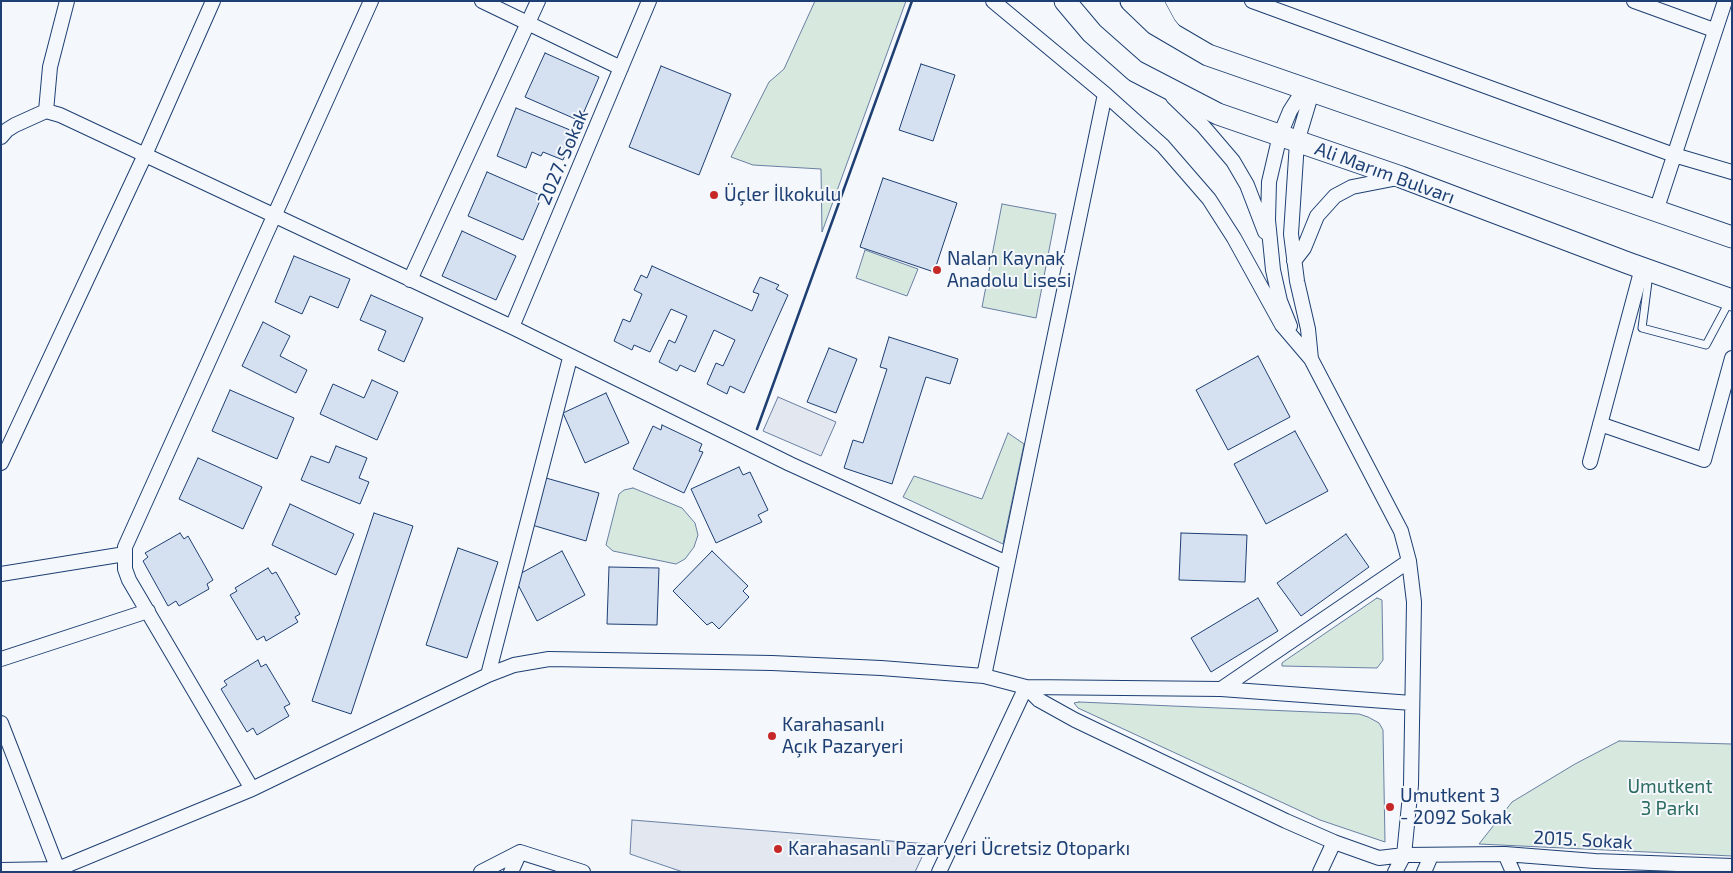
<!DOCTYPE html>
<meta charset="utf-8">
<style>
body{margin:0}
#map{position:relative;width:1733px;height:873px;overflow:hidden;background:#f4f7fb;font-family:"Exo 2",sans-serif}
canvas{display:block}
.frame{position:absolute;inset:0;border:2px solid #1d3f73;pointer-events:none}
</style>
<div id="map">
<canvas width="1733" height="873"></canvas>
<div class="frame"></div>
</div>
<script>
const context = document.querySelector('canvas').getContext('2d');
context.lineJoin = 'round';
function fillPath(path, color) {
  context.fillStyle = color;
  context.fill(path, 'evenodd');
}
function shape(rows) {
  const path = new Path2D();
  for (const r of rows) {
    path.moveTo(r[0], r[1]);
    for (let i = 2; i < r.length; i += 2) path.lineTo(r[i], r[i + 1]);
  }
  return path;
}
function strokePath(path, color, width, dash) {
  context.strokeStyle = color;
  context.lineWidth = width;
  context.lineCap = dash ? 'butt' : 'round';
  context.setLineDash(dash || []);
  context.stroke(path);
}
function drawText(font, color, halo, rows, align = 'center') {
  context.font = font + ' "Exo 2",sans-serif';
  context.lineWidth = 4;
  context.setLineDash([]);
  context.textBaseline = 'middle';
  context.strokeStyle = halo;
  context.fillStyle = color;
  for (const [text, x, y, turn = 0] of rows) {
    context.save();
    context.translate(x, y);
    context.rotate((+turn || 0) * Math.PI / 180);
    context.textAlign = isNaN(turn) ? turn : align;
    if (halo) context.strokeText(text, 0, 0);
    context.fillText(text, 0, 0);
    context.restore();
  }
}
const green = shape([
 [815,1,906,1,822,232,821,169,753,165,731,157,769,82,784,69,815,1],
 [1002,204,1056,214,1036,318,982,307,1002,204],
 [865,250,918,269,907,296,856,278,865,250],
 [1008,433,1024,444,1003,544,903,497,914,476,982,499,1008,433],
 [633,488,682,508,695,523,698,535,694,547,685,559,676,564,613,551,606,545,619,494,624,490,633,488],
 [1377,598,1382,600,1383,660,1377,668,1282,666,1282,663,1286,660,1377,598],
 [1079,702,1359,714,1368,717,1379,723,1383,730,1385,842,1320,820,1078,708,1074,703,1079,702],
 [1619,741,1732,744,1732,856,1479,844,1512,802,1575,764,1619,741]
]);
const parking = shape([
 [778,397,836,422,821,456,763,431,778,397],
 [632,820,928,844,915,872,683,872,630,854,632,820]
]);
const building = shape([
 [545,53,599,77,580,121,525,97,545,53],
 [921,64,955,75,933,141,899,130,921,64],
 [661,66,731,94,699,175,629,147,661,66],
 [516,108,575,132,563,160,543,152,541,156,532,152,526,168,497,156,516,108],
 [487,172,542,196,523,240,468,216,487,172],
 [883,178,957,203,934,272,860,247,883,178],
 [462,231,516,256,496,300,442,276,462,231],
 [294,256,350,279,338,308,310,296,302,314,275,302,294,256],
 [652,266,752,311,759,294,753,292,760,277,779,285,776,289,788,295,744,393,730,386,727,394,707,384,716,363,723,366,735,340,714,330,695,372,680,365,677,371,659,362,669,340,675,343,687,316,671,309,650,352,634,345,632,350,614,341,623,319,630,322,642,294,634,290,641,275,647,278,652,266],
 [371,295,423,318,404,362,378,350,386,331,360,320,371,295],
 [263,322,290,336,280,356,307,370,296,393,242,366,263,322],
 [889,337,958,359,950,384,926,377,892,484,844,468,853,440,863,443,887,369,880,367,889,337],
 [829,348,857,359,836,413,807,402,829,348],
 [1258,356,1290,417,1228,450,1196,390,1258,356],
 [372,380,398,392,377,440,320,414,333,384,364,398,372,380],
 [230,390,294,418,277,459,212,431,230,390],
 [606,393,629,443,585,463,563,413,606,393],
 [662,425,702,444,699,451,703,452,684,493,633,469,653,426,661,430,662,425],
 [1295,431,1328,491,1266,524,1234,464,1295,431],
 [336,446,367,458,359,478,369,482,360,504,301,480,311,456,329,463,336,446],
 [198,458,262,487,243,529,179,499,198,458],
 [739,467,743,475,750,472,768,510,758,515,762,522,716,543,691,489,739,467],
 [546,478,599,493,586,541,532,525,546,478],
 [290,504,354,534,336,575,272,545,290,504],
 [374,513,413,526,351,714,312,701,374,513],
 [180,533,184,539,188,536,213,580,207,584,209,589,179,606,176,601,168,606,143,561,148,557,145,553,180,533],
 [1181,533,1247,535,1245,582,1179,580,1181,533],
 [1346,534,1369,567,1301,616,1277,583,1346,534],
 [458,548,498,562,467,658,426,645,458,548],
 [562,551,585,595,537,621,514,577,562,551],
 [712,551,748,586,743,591,749,597,719,629,712,622,707,625,673,591,712,551],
 [609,567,659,568,657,625,607,624,609,567],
 [268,568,272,574,276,572,300,614,295,617,298,622,266,641,264,636,257,640,230,595,237,591,235,588,268,568],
 [1258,598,1278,631,1211,672,1191,638,1258,598],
 [258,660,261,667,266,664,290,704,284,707,289,716,257,735,253,728,247,732,221,689,227,685,224,681,258,660]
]);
const service = shape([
 [1649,274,1642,328,1706,345,1729,302]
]);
const minor = shape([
 [371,1,125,547,125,569,129,580,252,789,488,675,514,665,549,659,772,663,881,668,984,676,1026,687,1221,689,1412,703],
 [482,1,621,68],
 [993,1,1105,94,1163,146,1209,199,1234,238,1282,325,1311,359,1401,531,1409,561,1414,602,1411,785,1404,855,1395,872],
 [1252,1,1674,155,1732,172],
 [1634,1,1714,30],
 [1173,97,1203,126,1233,161,1247,185,1265,232],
 [46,111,60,115,512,327,790,464,1007,563],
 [46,111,50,67,67,1],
 [1,137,7,130,15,125,46,111],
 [1656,211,1725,1],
 [1294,261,1304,248,1317,216,1335,196,1352,187,1398,178],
 [410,280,538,1],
 [1290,326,1280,301,1273,270,1268,220,1269,182,1280,135,1290,111,1304,89],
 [512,327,649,1],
 [1311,359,1308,329,1297,281,1291,234,1297,142,1312,92],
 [1600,424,1704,460,1732,358],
 [1590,462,1642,268],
 [1,463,144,157,213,1],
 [1,574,125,554],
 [1,659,148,611],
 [488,675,570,358],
 [984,676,1105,94],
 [1026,687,1039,700,1075,720,1286,821,1334,842,1379,858,1404,855,1505,854,1595,861,1732,866],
 [1221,689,1409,561],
 [1,723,59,872],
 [1505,854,1513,872],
 [1,870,58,869,252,789],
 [481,872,520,852,583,872],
 [511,872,520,852],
 [939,872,1026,687],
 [1320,872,1334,842],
 [1424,872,1431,856]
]);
const tertiary = shape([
 [1154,1,1167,25,1175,35]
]);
const primary = shape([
 [1065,1,1092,33,1135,71,1218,114,1401,177,1628,263,1732,300],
 [1131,1,1155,24,1208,55,1732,237]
]);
const wall = shape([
 [757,429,912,1]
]);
const markers = [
 [714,195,5,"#c62828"],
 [937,270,5,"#c62828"],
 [772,736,5,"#c62828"],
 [1390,807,5,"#c62828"],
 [778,849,5,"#c62828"]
];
const streetNames = [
 ["2027. Sokak",563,157,-67],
 ["Ali Marım Bulvarı",1385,173,20],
 ["2015. Sokak",1583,840,3]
];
const poiNames = [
 ["Üçler İlkokulu",724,195],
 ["Nalan Kaynak",947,259],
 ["Anadolu Lisesi",947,281],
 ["Karahasanlı",782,725],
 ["Açık Pazaryeri",782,747],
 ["Umutkent 3",1400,796],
 ["- 2092 Sokak",1400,818],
 ["Karahasanlı Pazaryeri Ücretsiz Otoparkı",788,849]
];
const parkNames = [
 ["Umutkent",1670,787],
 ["3 Parkı",1670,809]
];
fillPath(green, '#d7e8df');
strokePath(green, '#687fa3', 1);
fillPath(parking, '#e3e8f0');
strokePath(parking, '#687fa3', 1);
fillPath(building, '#d5e0f0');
strokePath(building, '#1d3f73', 1);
strokePath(service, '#1d3f73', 9);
strokePath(minor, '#1d3f73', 16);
strokePath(tertiary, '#1d3f73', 19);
strokePath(primary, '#1d3f73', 23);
strokePath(service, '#f4f7fb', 7);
strokePath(minor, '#f4f7fb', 14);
strokePath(tertiary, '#f4f7fb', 18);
strokePath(primary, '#f4f7fb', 21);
strokePath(wall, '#1d3f73', 2.5);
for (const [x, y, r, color] of markers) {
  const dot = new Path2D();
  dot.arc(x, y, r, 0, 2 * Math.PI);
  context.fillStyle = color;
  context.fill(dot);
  strokePath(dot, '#f4f7fb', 2);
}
drawText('19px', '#1d3f73', '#f4f7fb', streetNames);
drawText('19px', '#1d3f73', '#f4f7fb', poiNames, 'left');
drawText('19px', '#2c6c60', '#f4f7fb', parkNames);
</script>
